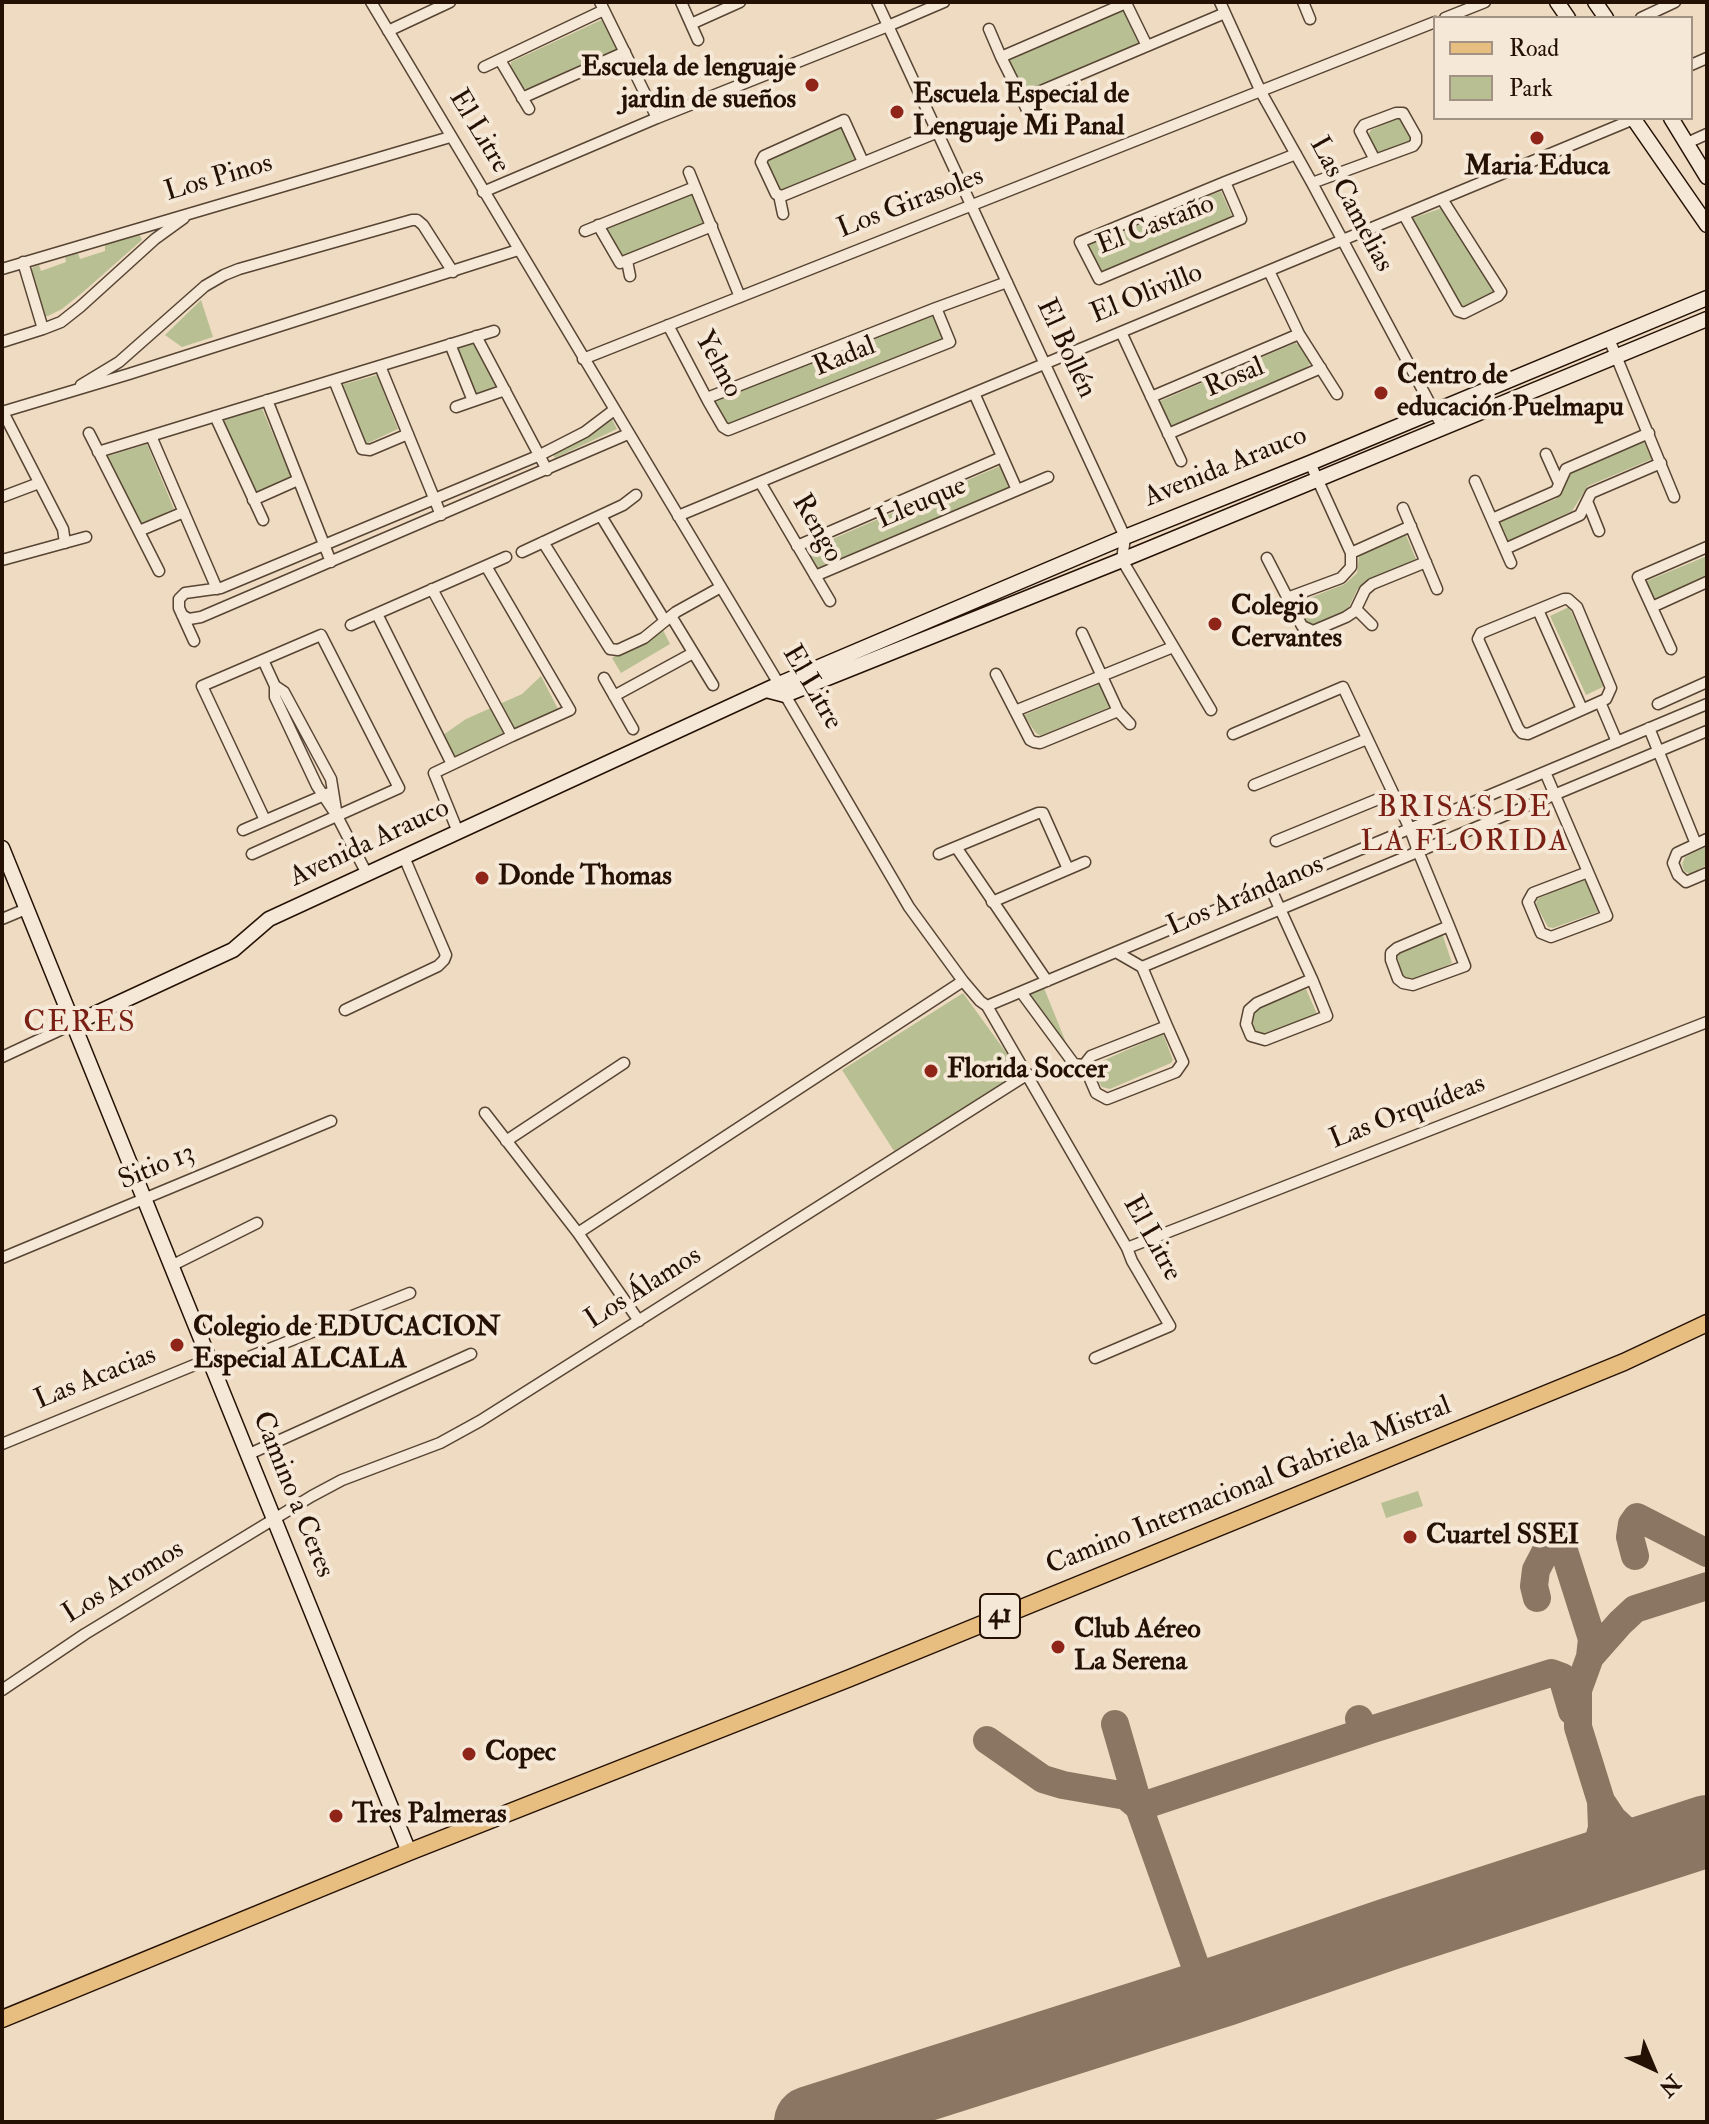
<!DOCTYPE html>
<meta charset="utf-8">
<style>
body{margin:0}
#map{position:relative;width:1709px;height:2124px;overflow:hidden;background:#efdbc1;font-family:"IM FELL Double Pica",serif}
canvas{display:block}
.frame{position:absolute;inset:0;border:4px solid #241104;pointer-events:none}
.legend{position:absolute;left:1433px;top:16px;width:260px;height:104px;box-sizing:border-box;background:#f5e8d7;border:2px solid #a19283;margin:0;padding:10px 14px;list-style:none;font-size:24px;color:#241104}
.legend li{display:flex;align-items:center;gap:16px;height:40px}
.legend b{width:40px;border:2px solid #a19283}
.north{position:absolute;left:1613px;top:2028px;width:80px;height:80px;-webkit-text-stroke:6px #f5e8d7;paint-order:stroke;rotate:136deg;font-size:22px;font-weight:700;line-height:32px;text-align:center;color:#241104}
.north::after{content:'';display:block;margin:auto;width:28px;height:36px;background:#241104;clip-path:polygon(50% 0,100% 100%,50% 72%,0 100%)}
</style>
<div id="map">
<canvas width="1709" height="2124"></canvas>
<div class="frame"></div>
<ul class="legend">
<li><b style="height:10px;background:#e8be80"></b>Road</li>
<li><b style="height:22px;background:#b8c093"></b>Park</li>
</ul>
<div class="north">N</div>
</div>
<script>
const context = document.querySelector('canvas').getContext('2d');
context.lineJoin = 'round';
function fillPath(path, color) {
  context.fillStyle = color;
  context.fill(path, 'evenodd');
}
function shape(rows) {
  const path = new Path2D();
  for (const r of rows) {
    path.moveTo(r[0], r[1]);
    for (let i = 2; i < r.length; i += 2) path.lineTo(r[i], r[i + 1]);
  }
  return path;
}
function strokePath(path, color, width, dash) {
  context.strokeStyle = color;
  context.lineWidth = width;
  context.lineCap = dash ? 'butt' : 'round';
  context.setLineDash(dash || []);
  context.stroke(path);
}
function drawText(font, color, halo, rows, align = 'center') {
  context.font = font + ' "IM FELL Double Pica",serif';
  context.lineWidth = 8;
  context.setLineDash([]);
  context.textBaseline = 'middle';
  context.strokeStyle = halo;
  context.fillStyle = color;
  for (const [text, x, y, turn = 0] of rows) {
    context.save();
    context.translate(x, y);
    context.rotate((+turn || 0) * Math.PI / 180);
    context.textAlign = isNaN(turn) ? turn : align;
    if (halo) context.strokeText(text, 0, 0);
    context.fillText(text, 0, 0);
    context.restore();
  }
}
const green = shape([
 [1123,10,1139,44,1023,92,1008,61],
 [601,20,607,23,619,46,614,53,529,90,523,88,511,68,511,62],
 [1396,118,1402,119,1413,139,1410,145,1384,154,1376,152,1368,135,1371,130],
 [838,127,842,128,857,156,855,162,784,192,777,190,765,163,767,157],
 [1221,191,1232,216,1102,272,1087,246],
 [690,192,694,195,705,221,702,227,625,257,620,255,606,231,607,226],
 [1442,208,1446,210,1496,287,1495,294,1461,310,1412,223,1413,218],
 [139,233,142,240,82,293,62,309,48,316,41,316,29,274,33,267,39,265,41,271,66,262,65,257,78,253,80,259,105,251,105,244],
 [201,300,213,337,182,347,165,335],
 [933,314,946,343,727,427,712,400],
 [474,343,497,386,475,395,457,348],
 [1295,343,1303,347,1311,359,1311,363,1307,367,1173,427,1166,423,1158,407,1160,401],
 [377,375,398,429,366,444,341,385],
 [261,406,291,477,254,493,222,421],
 [612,419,617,429,555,458,552,453],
 [1644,442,1652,459,1588,486,1572,511,1508,541,1499,522,1556,499,1568,474],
 [147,444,174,509,141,524,105,457],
 [1000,466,1009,488,818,568,807,550],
 [1406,535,1416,559,1363,584,1357,590,1349,607,1345,611,1314,626,1307,623,1294,604,1345,584,1357,573,1359,556],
 [1707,556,1707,575,1654,600,1644,582],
 [1569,607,1605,686,1586,695,1550,616],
 [662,628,670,644,621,673,612,658],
 [541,676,558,709,456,762,443,735,466,719,522,694],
 [1101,683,1110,707,1040,736,1035,732,1024,715],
 [1707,846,1707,865,1690,874,1684,871,1682,864,1685,857],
 [1585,878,1598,912,1553,928,1548,927,1536,905,1537,899],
 [1442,933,1452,963,1413,981,1408,980,1402,975,1397,955,1400,951],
 [1044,988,1069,1050,1027,995],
 [1306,989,1317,1014,1263,1034,1255,1031,1251,1023,1256,1009],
 [963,993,1021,1073,894,1151,842,1070],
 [1163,1034,1173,1060,1171,1063,1110,1089,1102,1087,1091,1069,1093,1065],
 [1418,1491,1423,1506,1386,1518,1381,1503]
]);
const taxiway = shape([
 [1635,1556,1630,1537,1632,1524,1637,1517,1707,1553],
 [1537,1598,1534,1586,1536,1570,1550,1543,1560,1538,1592,1639,1590,1657],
 [1359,1719,1364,1729,1370,1730,1551,1673,1562,1677,1572,1711],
 [1115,1724,1139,1807,1199,1976,1198,1989,1185,2003],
 [987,1740,1043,1779,1063,1785,1126,1796,1139,1807,1370,1730,1366,1729],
 [1601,1801,1613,1819,1627,1832,1651,1841,1673,1842],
 [1555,1880,1577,1868,1588,1858,1597,1846,1602,1828,1601,1801,1578,1727,1578,1690,1590,1657,1620,1623,1635,1609,1707,1586]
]);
const runway = shape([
 [810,2122,1225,1990,1389,1934,1707,1831]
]);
const street = shape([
 [371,2,779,684],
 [600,2,657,118],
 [681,2,698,40],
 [877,2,1125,537,1122,560,1211,710],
 [1220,2,1261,92,1312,183,1443,428],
 [1303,2,1310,19],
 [1445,18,1485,2],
 [1641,18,1675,2],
 [691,24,740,2],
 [989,29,1001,57],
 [388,31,450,2],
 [1147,46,1126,3,1001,57,1022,99,1225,13],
 [500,60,529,109],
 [1691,65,1707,58],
 [484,67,604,10],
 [522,98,625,52],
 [1022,99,1032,121],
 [1687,143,1707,134],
 [863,162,844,120,764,156,761,162,776,194,782,196,938,132],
 [689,172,740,297],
 [1225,182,1241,219,1099,279,1080,242,1225,182,1296,154],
 [1312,183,1413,146,1416,142,1416,136,1403,113,1396,113,1364,125,1360,131,1375,160],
 [483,192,657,118,888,26,944,2],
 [779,195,783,214],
 [1404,215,1458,311,1464,313,1498,296,1501,292,1442,199],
 [598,225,620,263,712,226],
 [585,231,695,187],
 [627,261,630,276],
 [23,262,43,329],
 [2,269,450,137],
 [1269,271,1299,334,1337,394],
 [936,308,1007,282],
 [668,325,708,401,723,427,728,430,950,342,936,308,707,398],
 [1121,332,1181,461],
 [476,336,547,470],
 [1609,339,1674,497],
 [2,342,43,329,61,322,80,307,155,239,184,218],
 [450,344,473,401],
 [583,359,1435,22],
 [380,366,441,515],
 [334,380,362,449,370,450,408,434],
 [81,385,119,362,205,286,224,275,239,269,412,220,417,220,423,225,453,272],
 [974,393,1017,490],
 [1151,397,1299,334],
 [267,400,331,562],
 [456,407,505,390],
 [2,412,129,374,518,250],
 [3,412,63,529,65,543],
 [215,416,263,520],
 [89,433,159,571],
 [1168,434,1321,368],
 [151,436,217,589],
 [98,452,494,331],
 [1546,454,1559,483],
 [1475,481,1511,563],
 [760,482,830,601],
 [2,497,39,483],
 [253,500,298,480],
 [1587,501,1599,531],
 [1403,508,1437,589],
 [601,516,665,621],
 [678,516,1634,119],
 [1492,519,1556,491,1566,469,1649,433],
 [139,531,184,512],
 [543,542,610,649,618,650,644,638,676,612,721,587],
 [797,546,1002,457],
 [1505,549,1580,515,1591,493,1661,463],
 [522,552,623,505,636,495],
 [1351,553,1411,526],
 [1267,558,1302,626,1313,631,1346,617,1355,611,1365,590,1372,584,1426,562],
 [2,560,86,537],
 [486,566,570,710,512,736],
 [815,576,1048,477],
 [432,589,512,736,434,773,458,832],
 [1287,598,1341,578,1351,567,1351,553,1310,463],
 [1564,599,1568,599,1577,607,1611,688,1606,699,1528,734,1522,733,1518,728,1478,639,1481,633,1564,599],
 [1652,607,1707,582],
 [1356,609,1372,625],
 [1538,610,1582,709],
 [377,614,452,764],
 [182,615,189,619,201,617,628,434],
 [671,616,713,685],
 [351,625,506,557],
 [1082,633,1118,711,1130,724],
 [194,641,179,608,179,599,185,593,221,588,540,455,585,432,614,410],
 [1671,649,1638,577,1707,547],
 [263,660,275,686,275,697,317,786,337,816,367,874],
 [996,674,1030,740,1034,742,1040,743,1118,711],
 [604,678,633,729],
 [275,686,284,692,331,779,336,810],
 [785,695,909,907,963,981,980,1001,987,1006,1127,1248,1132,1261,1170,1326,1095,1358],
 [614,696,693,653],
 [1600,702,1617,742],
 [1658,704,1707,682],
 [1015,711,1173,647],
 [1649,728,1696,844],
 [1233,734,1343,687,1410,829,1418,851,1449,926,1465,966,1413,985,1403,983,1398,979,1391,960,1391,953,1397,948,1449,926],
 [1545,772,1607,916,1551,937,1541,933,1528,902,1533,893,1588,872],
 [1254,785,1367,739],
 [243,830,329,793],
 [1707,839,1677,853,1673,863,1678,875,1686,882,1707,873],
 [1276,841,1393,793],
 [956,847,1047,981],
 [252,854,399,788,321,635,202,686,265,820],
 [939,854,1038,813,1043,813,1068,869],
 [1270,887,1312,979,1327,1016,1265,1040,1251,1036,1246,1024,1249,1010,1257,1003,1312,979],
 [992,902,1085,862],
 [2,919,26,909],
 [1116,952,1142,967],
 [1142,967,1707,731],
 [1142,967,1167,1026,1183,1062,1176,1072,1107,1099,1096,1093,1084,1065,1091,1056,1167,1026],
 [1021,992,1074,1064,1084,1065],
 [987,1006,1707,704],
 [345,1010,438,966,444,960,446,955,404,857],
 [2,1057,73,1024],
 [485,1113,578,1233,639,1321],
 [506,1141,624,1063],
 [578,1233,963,981],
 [1127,1248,1707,1022],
 [2,1258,331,1121],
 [171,1266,257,1223],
 [214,1371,410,1293],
 [2,1444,209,1359],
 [247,1455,471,1354],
 [2,1690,85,1634,312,1496,342,1480,440,1443,480,1421,1028,1074]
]);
const secondary = shape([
 [1557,2,1568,18],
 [1595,2,1606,18],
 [1633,118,1707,225],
 [1671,118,1707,177],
 [766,690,785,695,1122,560,1707,319],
 [2,848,409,1852],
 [73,1024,233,950,269,919,779,684,1125,537,1310,463,1707,298]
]);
const primary = shape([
 [2,2019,409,1852,850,1678,1624,1362,1707,1323]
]);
const markers = [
 [812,85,8,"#8f2418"],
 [897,112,8,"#8f2418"],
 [1537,138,8,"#8f2418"],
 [1381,393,8,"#8f2418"],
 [1215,624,8,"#8f2418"],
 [482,878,8,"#8f2418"],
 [931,1071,8,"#8f2418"],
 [177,1345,8,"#8f2418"],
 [1410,1537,8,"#8f2418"],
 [1058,1647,8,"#8f2418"],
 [469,1754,8,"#8f2418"],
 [336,1816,8,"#8f2418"]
];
const shields = [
 [1000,1616,40]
];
const shieldNames = [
 ["41",1000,1616]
];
const poiNames = [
 ["Escuela de lenguaje",796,69,"right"],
 ["jardin de sueños",796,101,"right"],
 ["Escuela Especial de",913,96],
 ["Lenguaje Mi Panal",913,128],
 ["Maria Educa",1537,168,"center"],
 ["Centro de",1397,377],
 ["educación Puelmapu",1397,409],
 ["Colegio",1231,608],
 ["Cervantes",1231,640],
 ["Donde Thomas",498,878],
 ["Florida Soccer",947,1071],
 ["Colegio de EDUCACION",193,1329],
 ["Especial ALCALA",193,1361],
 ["Cuartel SSEI",1426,1537],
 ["Club Aéreo",1074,1631],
 ["La Serena",1074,1663],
 ["Copec",485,1754],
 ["Tres Palmeras",352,1816]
];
const streetNames = [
 ["El Litre",478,132,59],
 ["Los Pinos",219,179,-16],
 ["Los Girasoles",911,204,-21],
 ["Las Camelias",1350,205,62],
 ["El Castaño",1156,226,-21],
 ["El Olivillo",1147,295,-22],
 ["El Bollén",1065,349,65],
 ["Radal",845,358,-22],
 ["Yelmo",717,365,62],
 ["Rosal",1235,379,-23],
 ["Avenida Arauco",1226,468,-22],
 ["Lleuque",922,504,-23],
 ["Rengo",816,529,60],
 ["El Litre",811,688,60],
 ["Avenida Arauco",370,844,-25],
 ["Los Arándanos",1246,897,-23],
 ["Las Orquídeas",1408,1113,-21],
 ["Sitio 13",157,1168,-23],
 ["El Litre",1151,1239,61],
 ["Los Álamos",644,1289,-32],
 ["Las Acacias",96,1379,-22],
 ["Camino Internacional Gabriela Mistral",1249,1487,-22],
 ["Camino a Ceres",292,1495,68],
 ["Los Aromos",124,1583,-31]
];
const neighbourhoodNames = [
 ["BRISAS DE",1465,810],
 ["LA FLORIDA",1465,844],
 ["CERES",80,1025]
];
fillPath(green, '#b8c093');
strokePath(taxiway, '#8a7662', 28);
strokePath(runway, '#8a7662', 72);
strokePath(street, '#574433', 13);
strokePath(secondary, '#241104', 17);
strokePath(primary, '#241104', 19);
strokePath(street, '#f5e8d7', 10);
strokePath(secondary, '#f5e8d7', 14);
strokePath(primary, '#e8be80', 16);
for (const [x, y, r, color] of markers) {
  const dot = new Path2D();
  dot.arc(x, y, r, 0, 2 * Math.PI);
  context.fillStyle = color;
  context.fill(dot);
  strokePath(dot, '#f5e8d7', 3);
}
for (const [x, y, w] of shields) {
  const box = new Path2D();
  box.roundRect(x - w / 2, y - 22, w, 44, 6);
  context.fillStyle = '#f5e8d7';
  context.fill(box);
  strokePath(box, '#241104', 2);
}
drawText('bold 26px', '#241104', null, shieldNames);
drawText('bold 28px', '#241104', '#f5e8d7', poiNames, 'left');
drawText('28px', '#241104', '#f5e8d7', streetNames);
context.letterSpacing = '2px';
drawText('30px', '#7a1f14', '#f5e8d7', neighbourhoodNames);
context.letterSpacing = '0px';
</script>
